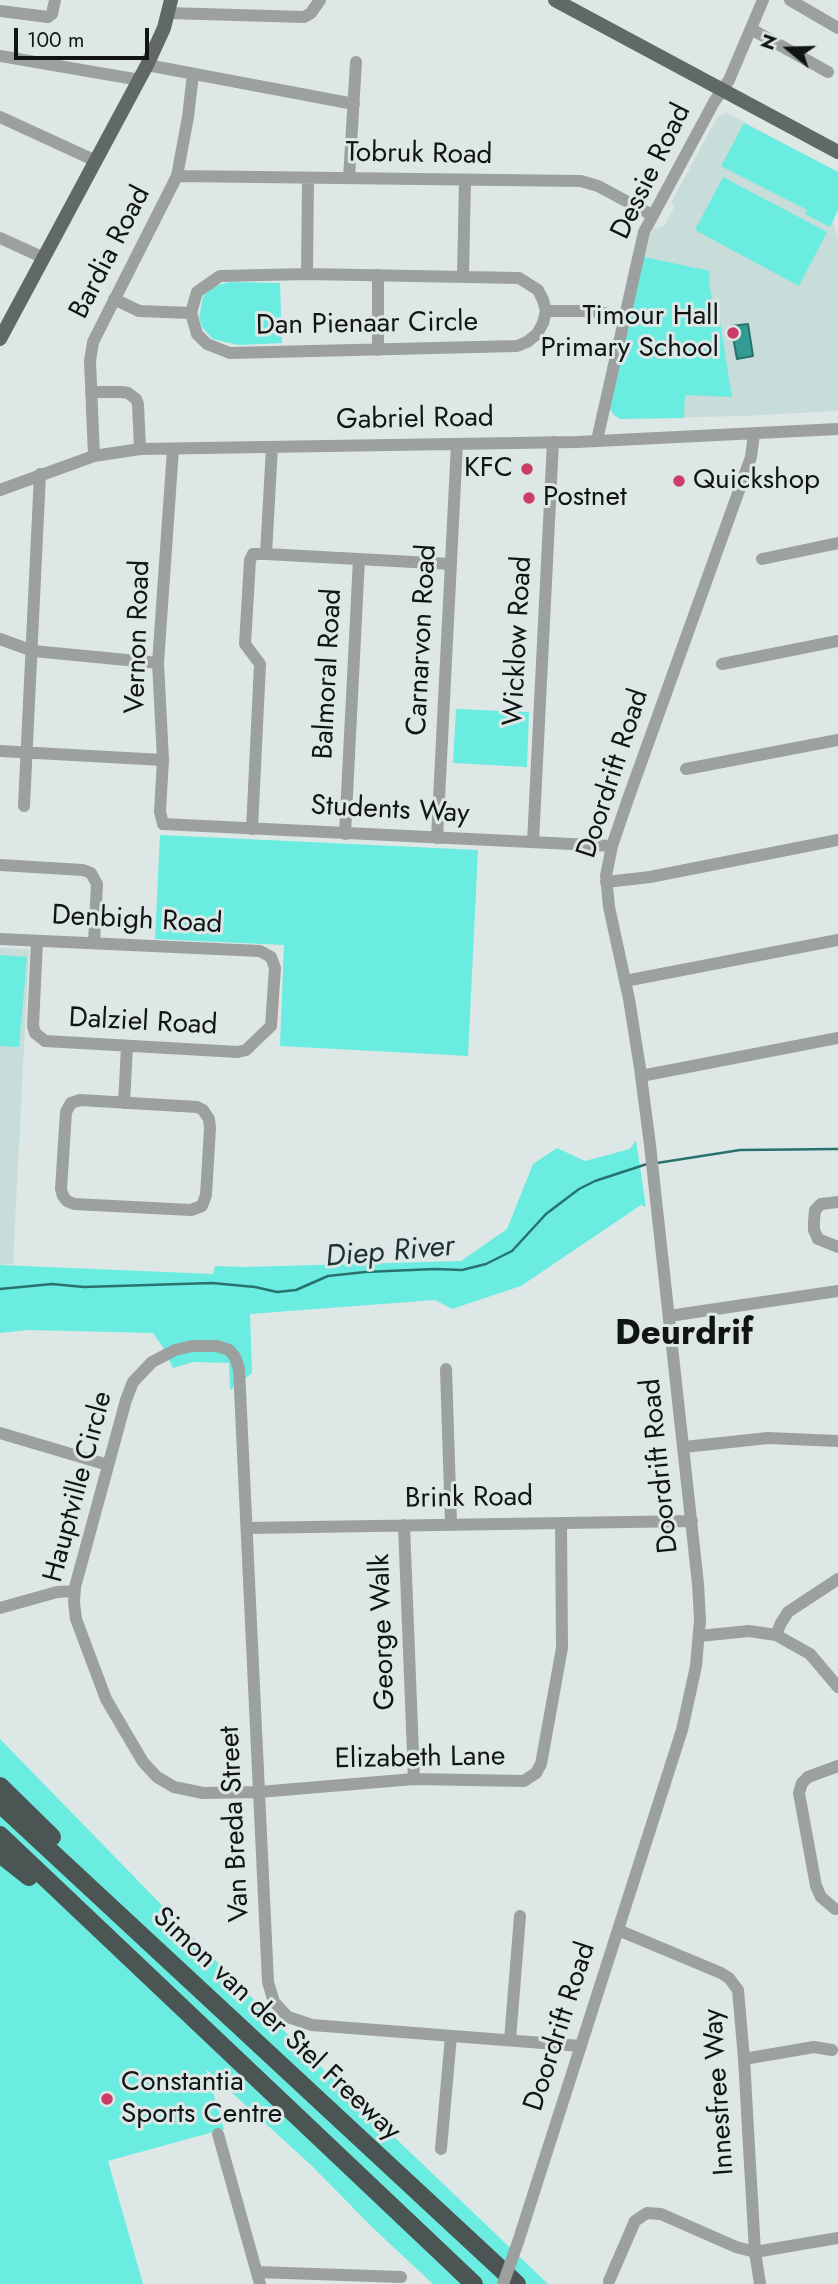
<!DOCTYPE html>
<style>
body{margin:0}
#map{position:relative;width:838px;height:2284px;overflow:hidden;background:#dde8e6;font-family:Jost,sans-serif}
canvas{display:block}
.north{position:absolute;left:754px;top:14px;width:70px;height:70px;-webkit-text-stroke:5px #dde8e6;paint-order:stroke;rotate:289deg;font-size:19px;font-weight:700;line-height:28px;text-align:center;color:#111414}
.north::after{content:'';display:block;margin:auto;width:24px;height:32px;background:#111414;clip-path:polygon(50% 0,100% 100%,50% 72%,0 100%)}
.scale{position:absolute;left:14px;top:28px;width:135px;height:32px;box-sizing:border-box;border:4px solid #111414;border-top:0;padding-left:9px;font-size:21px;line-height:24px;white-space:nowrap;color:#111414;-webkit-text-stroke:5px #dde8e6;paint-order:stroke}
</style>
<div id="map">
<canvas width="838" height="2284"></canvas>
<div class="north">N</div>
<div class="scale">100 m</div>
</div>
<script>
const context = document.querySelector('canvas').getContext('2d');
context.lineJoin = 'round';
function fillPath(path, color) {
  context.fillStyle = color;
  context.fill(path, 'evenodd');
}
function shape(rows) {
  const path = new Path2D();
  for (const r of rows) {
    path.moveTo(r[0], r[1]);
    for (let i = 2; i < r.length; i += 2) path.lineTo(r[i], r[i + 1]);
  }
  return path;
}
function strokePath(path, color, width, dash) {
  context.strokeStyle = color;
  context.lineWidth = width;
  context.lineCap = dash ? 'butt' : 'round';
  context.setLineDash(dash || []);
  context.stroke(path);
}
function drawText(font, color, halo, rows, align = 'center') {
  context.font = font + ' Jost,sans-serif';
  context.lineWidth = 6;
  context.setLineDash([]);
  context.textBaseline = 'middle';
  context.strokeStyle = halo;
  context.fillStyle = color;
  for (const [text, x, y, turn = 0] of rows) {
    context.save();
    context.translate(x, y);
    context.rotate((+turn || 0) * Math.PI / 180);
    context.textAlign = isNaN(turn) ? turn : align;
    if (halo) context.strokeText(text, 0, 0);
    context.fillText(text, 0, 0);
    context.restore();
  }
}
const built = shape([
 [727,113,838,172,833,220,838,240,838,411,742,416,620,419,614,415,610,409,648,239,654,229,664,226,675,206,671,203,718,116],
 [0,948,29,949,13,1264,0,1265]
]);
const green = shape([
 [744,123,838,172,838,210,830,227,805,214,807,210,721,166],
 [723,177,827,232,799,286,695,230],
 [644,257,710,271,709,280,713,309,719,315,732,397,685,395,684,418,620,419,614,415,610,409],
 [230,282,280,283,282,343,238,345,213,339,208,334,202,327,199,317,203,297,210,287],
 [456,709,529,712,527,767,453,763],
 [160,835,478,850,468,1056,280,1046,284,945,155,939],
 [0,955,27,957,19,1047,0,1046],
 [636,1140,646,1207,641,1205,521,1286,452,1309,435,1300,250,1314,252,1373,230,1390,229,1363,193,1362,173,1368,162,1346,153,1333,28,1330,0,1333,0,1265,213,1274,215,1266,245,1267,461,1261,507,1229,533,1164,557,1148,585,1161,630,1149],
 [0,1739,298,2045,548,2284,433,2284,373,2228,312,2166,206,2069,224,2129,108,2161,143,2284,0,2284]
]);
const water = shape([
 [748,324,753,356,737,359,731,326,748,324]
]);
const stream = shape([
 [657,1163,740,1150,838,1149],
 [0,1289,52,1284,84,1287,212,1283,255,1287,277,1292,296,1290,328,1276,365,1272,435,1269,462,1270,486,1264,512,1251,546,1214,579,1189,595,1181,647,1164]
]);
const minor = shape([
 [790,0,838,28],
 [0,11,48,17,52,14,55,0],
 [168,13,304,17,311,13,320,0],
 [751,29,828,72],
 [0,56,140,80],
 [147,65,354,104],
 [0,117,96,161],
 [177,176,581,181,598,186,652,215],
 [349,178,356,62],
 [0,238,44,258],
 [307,274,519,278,538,290,543,300,546,311,543,323,537,334,527,342,517,346,230,353,207,344,197,334,191,313,197,292,220,276,307,274],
 [307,274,308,178],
 [463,276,465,180],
 [114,299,139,311,191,313],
 [546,311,593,311,623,317],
 [378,350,378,275],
 [91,392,122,392,128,393,136,399,138,404,140,449],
 [597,440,644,232,714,102,729,80,763,0],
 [173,449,158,663,163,760,160,812,163,824,612,846],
 [94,456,90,361,93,342,177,176,188,117,193,74],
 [0,490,94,456,140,449,577,442,838,429],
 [266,554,450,564],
 [762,559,838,543],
 [0,639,33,651,158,663],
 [722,664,838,641],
 [0,751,163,760],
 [686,769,838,740],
 [24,806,40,474],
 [252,829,260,664,245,644,250,560,253,554,266,554,272,447],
 [345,834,359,559],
 [437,838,457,444],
 [533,842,553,442],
 [0,865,83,870,91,873,97,884,94,943],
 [606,882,650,877,838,840],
 [0,939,260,951,271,957,275,968,271,1026,246,1050,238,1052,45,1041,35,1033,33,1026,37,941],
 [625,981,838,940],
 [641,1076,838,1038],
 [80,1100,197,1107,203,1110,209,1119,210,1128,206,1195,202,1206,191,1210,74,1204,67,1201,63,1196,61,1189,66,1112,71,1103,80,1100],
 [124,1103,127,1046],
 [838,1202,821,1204,815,1210,814,1221,814,1230,818,1239,838,1247],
 [669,1316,838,1291],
 [446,1369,451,1524],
 [0,1433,108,1465],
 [684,1447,768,1438,838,1441],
 [561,1523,562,1648,541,1764,536,1773,524,1781,414,1779,259,1792,203,1793,174,1787,157,1777,143,1762,106,1699,76,1619,74,1602,75,1587,126,1400,133,1382,152,1362,175,1350,192,1346,217,1346,229,1350,235,1357,239,1369,259,1792,268,1982,274,2002,288,2017,312,2025,581,2046],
 [404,1525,414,1779],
 [247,1528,692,1521],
 [0,1608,57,1592,74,1591],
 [776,1635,781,1623,788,1612,838,1579],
 [699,1636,749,1631,776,1635,810,1654,838,1687],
 [835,1909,821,1897,816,1886,799,1793,802,1783,808,1777,838,1766],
 [618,1930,721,1973,729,1978,738,1990,744,2059,755,2252,760,2284],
 [510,2040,520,1916],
 [744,2059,814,2047,832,2050],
 [218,2134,260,2284],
 [441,2149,451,2036],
 [518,2242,682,1730,696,1666,700,1620,698,1584,650,1145,640,1068,629,999,609,907,606,876,612,846,628,799,751,457,754,434],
 [257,2272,401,2277],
 [609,2281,635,2221,647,2213,661,2214,736,2247,755,2252,838,2238]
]);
const major = shape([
 [555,0,838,152],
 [0,339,147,65,164,28,171,0]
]);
const highway = shape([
 [0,1786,52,1837],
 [0,1804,517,2284],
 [0,1835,474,2284],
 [0,1854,29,1877]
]);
const minorBridge = shape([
 [503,2284,518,2242]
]);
const markers = [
 [733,333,7,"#cb3c66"],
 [527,469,7,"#cb3c66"],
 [679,481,7,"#cb3c66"],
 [529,498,7,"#cb3c66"],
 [107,2099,7,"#cb3c66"]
];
const streetNames = [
 ["Tobruk Road",419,155,1],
 ["Dessie Road",652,172,-64],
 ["Bardia Road",111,253,-63],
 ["Dan Pienaar Circle",367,325,-1],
 ["Gabriel Road",415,420,-1],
 ["Vernon Road",139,637,-88],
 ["Carnarvon Road",423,640,-87],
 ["Wicklow Road",519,641,-87],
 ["Balmoral Road",329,674,-87],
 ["Doordrift Road",614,774,-72],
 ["Students Way",390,811,3],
 ["Denbigh Road",137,921,3],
 ["Dalziel Road",143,1023,3],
 ["Doordrift Road",661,1466,-96],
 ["Hauptville Circle",79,1487,-75],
 ["Brink Road",469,1499,-1],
 ["George Walk",384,1632,-92],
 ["Elizabeth Lane",420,1759,-1],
 ["Van Breda Street",236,1824,-93],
 ["Simon van der Stel Freeway",276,2025,43],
 ["Doordrift Road",561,2027,-72],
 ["Innesfree Way",720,2092,-94]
];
const poiNames = [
 ["Timour Hall",719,317,"right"],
 ["Primary School",719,349,"right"],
 ["KFC",513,469,"right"],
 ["Quickshop",693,481],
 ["Postnet",543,498],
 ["Constantia",121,2083],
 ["Sports Centre",121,2115]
];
const waterNames = [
 ["Diep River",390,1253,-5]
];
const districtNames = [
 ["Deurdrif",684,1336]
];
fillPath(built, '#c8dcd9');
fillPath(green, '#6aece0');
fillPath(water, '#329b93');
strokePath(water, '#28726d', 2);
strokePath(stream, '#28726d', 2.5);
strokePath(minor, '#9ca1a0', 12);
strokePath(major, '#606968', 14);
strokePath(highway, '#4b5554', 18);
strokePath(minorBridge, '#9ca1a0', 12);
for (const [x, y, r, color] of markers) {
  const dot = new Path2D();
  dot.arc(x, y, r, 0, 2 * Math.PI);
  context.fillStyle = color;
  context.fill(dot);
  strokePath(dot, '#dde8e6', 2.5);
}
drawText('28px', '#111414', '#dde8e6', streetNames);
drawText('28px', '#111414', '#dde8e6', poiNames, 'left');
drawText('italic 30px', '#1c3331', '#dde8e6', waterNames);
drawText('bold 35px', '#111414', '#dde8e6', districtNames);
</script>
